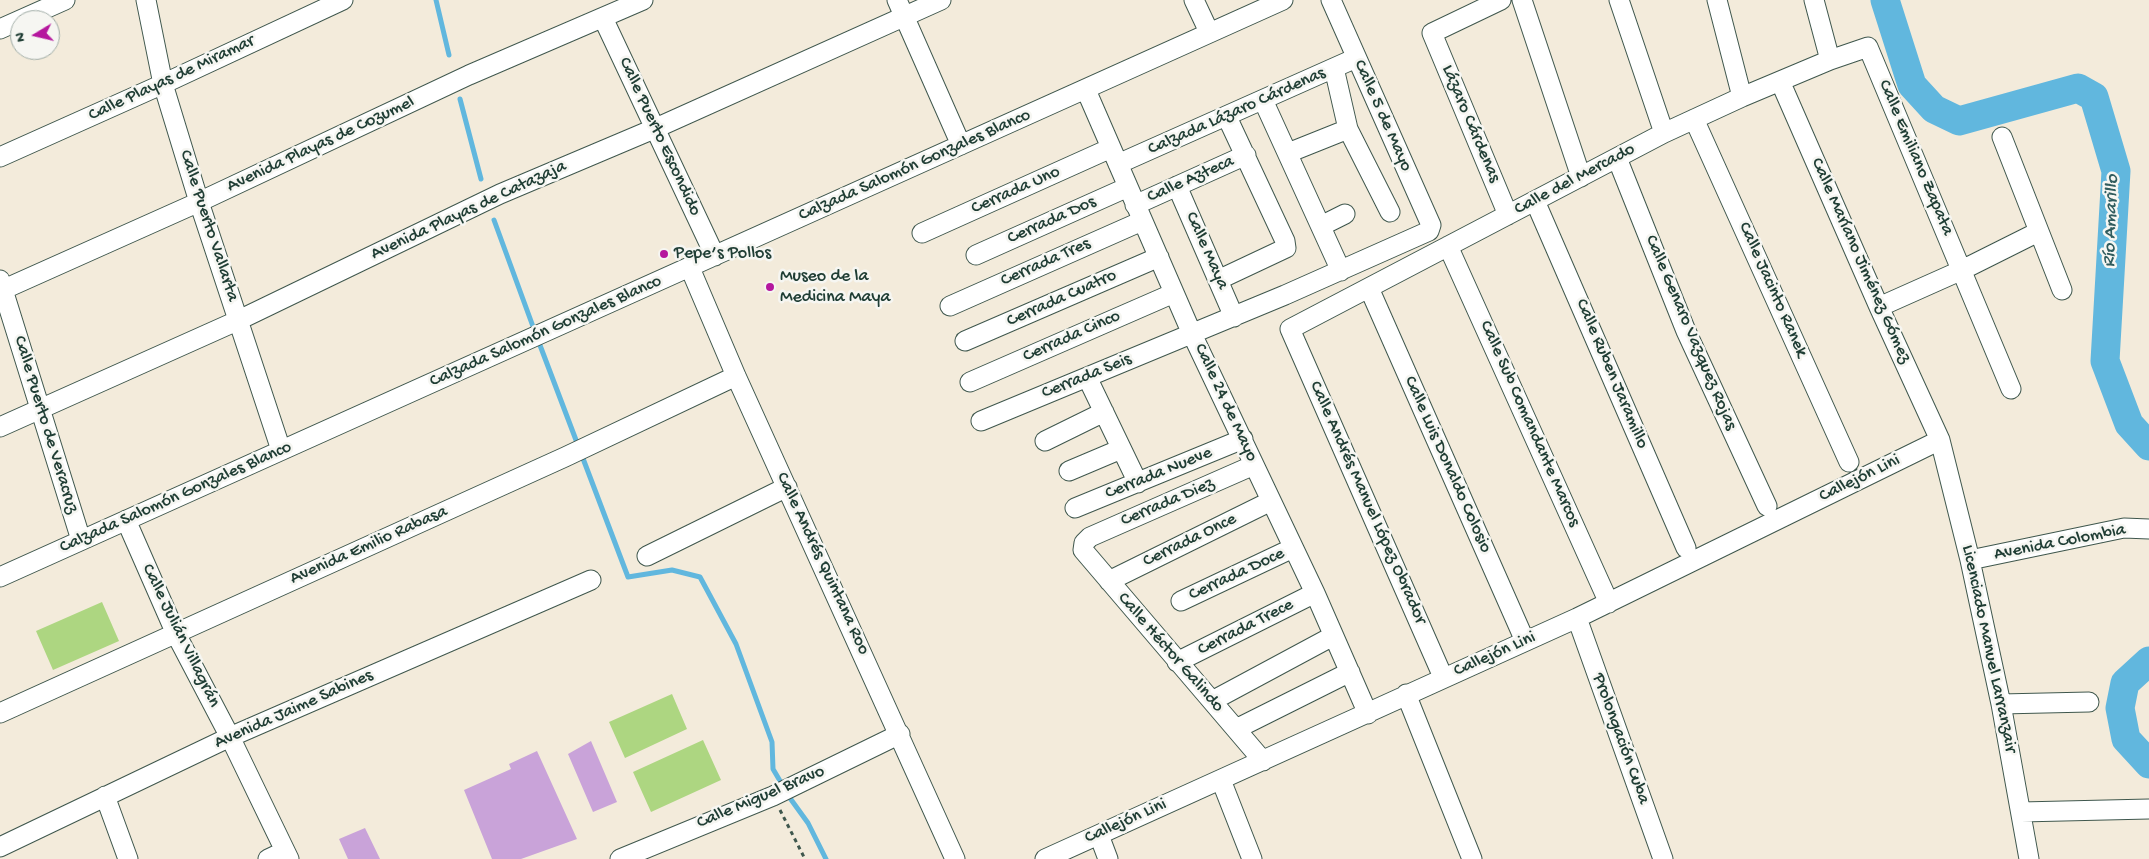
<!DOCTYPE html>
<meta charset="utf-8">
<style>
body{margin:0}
#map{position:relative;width:2149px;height:859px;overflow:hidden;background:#f3ebdb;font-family:"Gochi Hand",sans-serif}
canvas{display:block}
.north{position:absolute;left:10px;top:10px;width:50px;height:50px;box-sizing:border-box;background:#f6f6f2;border:1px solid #a0aca6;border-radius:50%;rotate:261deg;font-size:14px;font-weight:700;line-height:20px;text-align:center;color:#1f3d34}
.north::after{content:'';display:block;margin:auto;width:18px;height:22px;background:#b5179e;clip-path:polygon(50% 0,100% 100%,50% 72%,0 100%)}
</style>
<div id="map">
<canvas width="2149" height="859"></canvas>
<div class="north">N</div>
</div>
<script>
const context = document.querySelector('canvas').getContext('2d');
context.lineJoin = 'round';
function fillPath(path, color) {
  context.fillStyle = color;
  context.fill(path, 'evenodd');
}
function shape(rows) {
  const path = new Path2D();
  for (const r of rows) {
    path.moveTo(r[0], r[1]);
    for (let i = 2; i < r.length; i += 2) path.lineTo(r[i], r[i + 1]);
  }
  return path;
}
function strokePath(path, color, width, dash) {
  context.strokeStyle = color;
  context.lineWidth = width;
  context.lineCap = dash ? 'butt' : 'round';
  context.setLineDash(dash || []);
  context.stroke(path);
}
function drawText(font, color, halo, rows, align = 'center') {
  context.font = font + ' "Gochi Hand",sans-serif';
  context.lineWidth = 5;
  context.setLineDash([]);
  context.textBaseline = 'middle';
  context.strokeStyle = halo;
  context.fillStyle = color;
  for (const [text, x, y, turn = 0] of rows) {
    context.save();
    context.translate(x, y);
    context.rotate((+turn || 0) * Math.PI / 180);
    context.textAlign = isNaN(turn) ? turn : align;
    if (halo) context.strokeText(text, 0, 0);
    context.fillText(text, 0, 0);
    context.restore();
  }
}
const green = shape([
 [102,602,119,641,53,670,36,631],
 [672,694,687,729,625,758,609,722],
 [703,740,721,780,651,812,633,772]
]);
const stream = shape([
 [436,0,449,55],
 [460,99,481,179],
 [494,220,535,332],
 [538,340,628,577,672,570,700,577,736,644,772,742,773,769,783,786],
 [787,794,808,823,826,859]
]);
const river = shape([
 [1885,0,1912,85,1934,109,1959,121,2078,88,2094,97,2116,171,2105,361,2129,424,2149,446],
 [2149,661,2125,683,2120,708,2126,739,2149,764]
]);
const building = shape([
 [591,741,617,802,593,812,568,754],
 [537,751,577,839,521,859,492,859,464,790,511,769,509,764],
 [365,828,380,859,348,859,339,839]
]);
const path = shape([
 [780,810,805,859]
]);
const minor = shape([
 [146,0,163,84,199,202,281,450],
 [897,0,961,145],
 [1194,0,1209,32],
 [1501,0,1432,33,1508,215],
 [1522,0,1581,177],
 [1619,0,1664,133],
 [1717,0,1742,97],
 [1814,0,1830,60],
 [603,18,715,256],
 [0,29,65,0],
 [1334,68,1348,129,1390,212],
 [1780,81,1879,307,1940,440,1970,560,2001,704,2029,859],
 [1086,90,1192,334,1315,593,1368,714],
 [1263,100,1341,271],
 [1694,119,1849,462],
 [2002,137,2062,290],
 [1288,153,1348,129],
 [0,157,163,84,343,0],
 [1617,158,1686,331,1767,506],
 [1118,164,1356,58],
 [1177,186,1234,317],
 [1535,201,1686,548],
 [1135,205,1246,155],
 [1321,226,1345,214],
 [922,233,1111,148],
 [1448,246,1609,603],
 [976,255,1128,187],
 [690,268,736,376,955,859],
 [0,280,81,540],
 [1218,280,1286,248,1285,241,1227,117],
 [1369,288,1525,641],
 [0,291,199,202,469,75,643,0],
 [950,306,1142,221],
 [1879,307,1962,270,2038,232],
 [965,341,1159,257],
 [1087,377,1138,483],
 [970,382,1174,293],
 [981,421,1285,295,1429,231,1431,225,1331,0],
 [0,427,239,320,500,194,656,128,941,0],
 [1045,441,1104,412],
 [1254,465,1090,537,1084,543,1083,550,1263,761],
 [1069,471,1121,449],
 [1075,508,1243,439],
 [126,520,176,634,230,737,289,859],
 [647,556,787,487],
 [1970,560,2124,528,2149,529],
 [0,577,1283,0],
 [1109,581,1271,501],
 [1181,601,1293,548],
 [1577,618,1663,859],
 [1177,662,1315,593],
 [1443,677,1290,329,1664,133,1742,97,1830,60,1868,47,2011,389],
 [1406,694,1472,859],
 [1212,701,1333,636],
 [2001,704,2089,702],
 [0,713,565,457,736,376],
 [1236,729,1350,672],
 [1221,780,1252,859],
 [105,796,128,859],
 [2021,812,2149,809],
 [1099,835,1108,859],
 [0,847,230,737,591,580],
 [268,859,285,851],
 [620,859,773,796,900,734],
 [1045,859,1577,618,1940,440]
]);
const markers = [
 [664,254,5,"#b5179e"],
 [770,287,5,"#b5179e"]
];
const streetNames = [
 ["Calle Playas de Miramar",172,79,-25],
 ["Calzada Lázaro Cárdenas",1237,112,-24],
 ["Calle 5 de Mayo",1382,116,66],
 ["Lázaro Cárdenas",1470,124,67],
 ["Calle Puerto Escondido",659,137,65],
 ["Avenida Playas de Cozumel",321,145,-25],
 ["Calle Emiliano Zapata",1915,158,67],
 ["Calzada Salomón Gonzales Blanco",915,166,-24],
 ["Calle Azteca",1191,180,-24],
 ["Calle del Mercado",1575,180,-28],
 ["Cerrada Uno",1016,191,-24],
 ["Avenida Playas de Catazaja",469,211,-25],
 ["Cerrada Dos",1052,221,-24],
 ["Calle Puerto Vallarta",208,226,72],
 ["Calle Maya",1206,251,66],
 ["Calle Maríano Jiménez Gómez",1860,261,66],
 ["Cerrada Tres",1046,263,-24],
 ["Calle Jacinto Ranek",1772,290,66],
 ["Cerrada Cuatro",1062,299,-24],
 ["Calzada Salomón Gonzales Blanco",546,332,-24],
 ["Calle Genaro Vazquez Rojas",1690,333,67],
 ["Cerrada Cinco",1072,337,-24],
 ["Calle Ruben Jaramillo",1611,374,67],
 ["Cerrada Seis",1087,377,-22],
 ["Calle 24 de Mayo",1225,403,65],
 ["Calle Sub Comandante Marcos",1529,424,66],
 ["Calle Puerto de Veracruz",45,425,73],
 ["Calle Luis Donaldo Colosio",1447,465,66],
 ["Cerrada Nueve",1159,474,-22],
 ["Callejón Lini",1860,479,-26],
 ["Calzada Salomón Gonzales Blanco",176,498,-24],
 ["Cerrada Diez",1168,503,-23],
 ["Calle Andrés Manuel López Obrador",1367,503,66],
 ["Cerrada Once",1190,541,-26],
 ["Avenida Colombia",2060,543,-11],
 ["Avenida Emilio Rabasa",369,546,-24],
 ["Calle Andrés Quintana Roo",822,564,65],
 ["Cerrada Doce",1237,575,-25],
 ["Cerrada Trece",1246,628,-27],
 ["Calle Julián Villagrán",180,636,64],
 ["Licenciado Manuel Larranzair",1988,649,78],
 ["Calle Héctor Galindo",1170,653,49],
 ["Callejón Lini",1495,655,-24],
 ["Avenida Jaime Sabines",294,710,-24],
 ["Prolongación Cuba",1620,739,70],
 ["Calle Miguel Bravo",761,798,-23],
 ["Callejón Lini",1126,822,-24]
];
const poiNames = [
 ["Pepe’s Pollos",674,254],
 ["Museo de la",780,277],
 ["Medicina Maya",780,298]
];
const waterNames = [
 ["Río Amarillo",2112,221,-88]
];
fillPath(green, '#add681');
strokePath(stream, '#61b7de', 5);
strokePath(river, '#61b7de', 29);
fillPath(building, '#c9a3d9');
strokePath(minor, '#3f574d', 21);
strokePath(path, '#3f574d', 3, [4, 4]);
strokePath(minor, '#fff', 19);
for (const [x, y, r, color] of markers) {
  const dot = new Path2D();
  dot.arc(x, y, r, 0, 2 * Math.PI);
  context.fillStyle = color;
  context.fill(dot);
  strokePath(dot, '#f6f6f2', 2);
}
drawText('18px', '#1f3d34', '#f6f6f2', streetNames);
drawText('18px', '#1f3d34', '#f6f6f2', poiNames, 'left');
drawText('italic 19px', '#305c5e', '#f6f6f2', waterNames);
</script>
